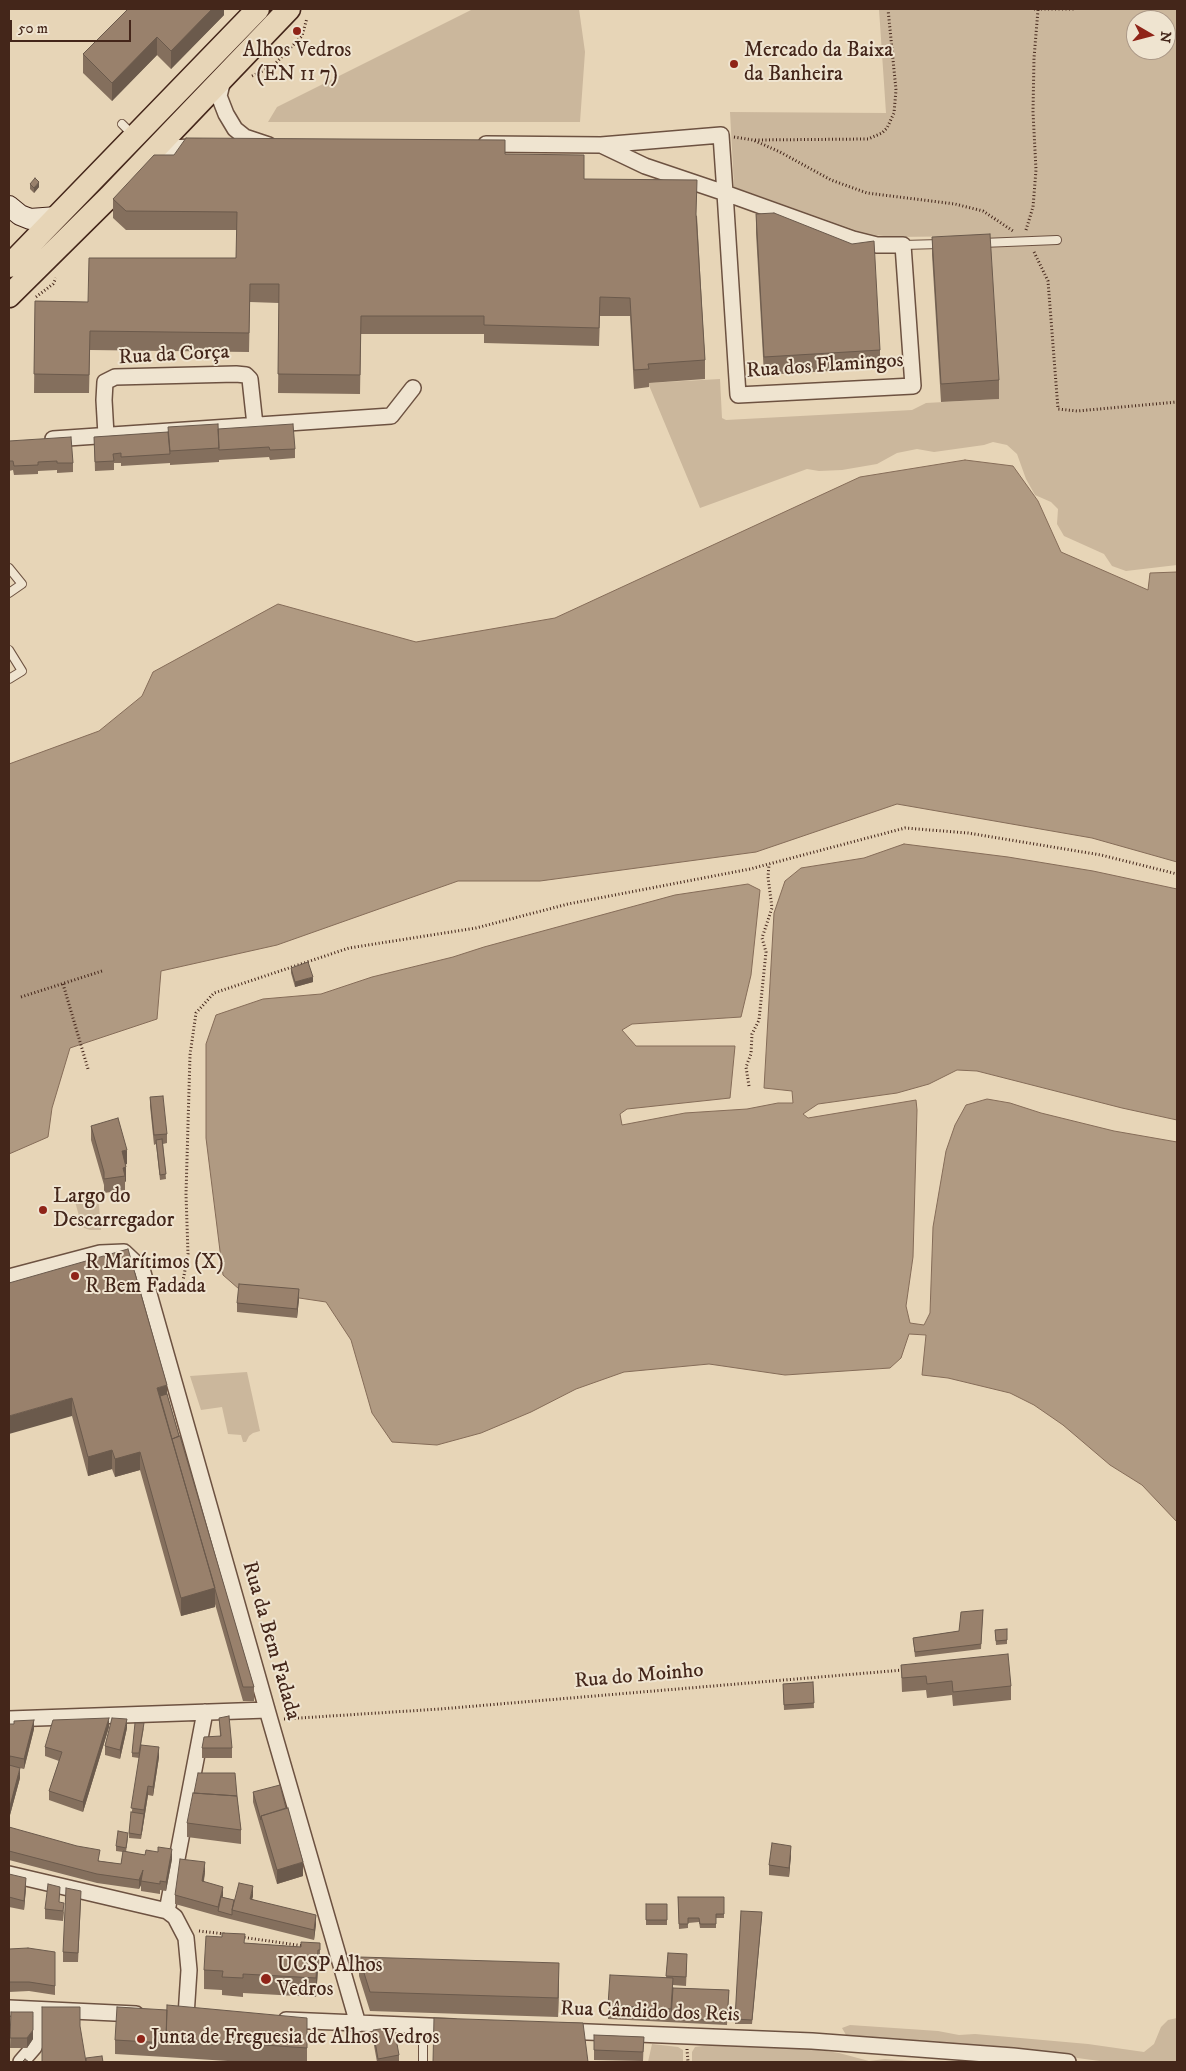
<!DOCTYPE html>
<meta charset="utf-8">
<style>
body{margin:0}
#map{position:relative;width:1186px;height:2071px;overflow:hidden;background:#e7d5b7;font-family:"IM FELL DW Pica",serif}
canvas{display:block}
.frame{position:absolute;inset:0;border:10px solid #44261a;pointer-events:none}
.north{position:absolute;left:1126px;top:10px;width:50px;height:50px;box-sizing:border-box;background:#efe4d0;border:1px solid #ab9887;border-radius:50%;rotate:98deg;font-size:14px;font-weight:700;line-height:20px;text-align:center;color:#44261a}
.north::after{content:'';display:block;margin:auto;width:18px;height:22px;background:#8f2418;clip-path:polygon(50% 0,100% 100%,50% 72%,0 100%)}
.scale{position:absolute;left:10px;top:20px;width:121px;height:22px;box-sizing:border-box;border:2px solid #44261a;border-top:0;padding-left:6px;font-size:15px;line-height:18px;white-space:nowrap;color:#44261a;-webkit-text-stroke:4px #efe4d0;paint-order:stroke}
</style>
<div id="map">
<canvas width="1186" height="2071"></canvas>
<div class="frame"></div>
<div class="north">N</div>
<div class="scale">50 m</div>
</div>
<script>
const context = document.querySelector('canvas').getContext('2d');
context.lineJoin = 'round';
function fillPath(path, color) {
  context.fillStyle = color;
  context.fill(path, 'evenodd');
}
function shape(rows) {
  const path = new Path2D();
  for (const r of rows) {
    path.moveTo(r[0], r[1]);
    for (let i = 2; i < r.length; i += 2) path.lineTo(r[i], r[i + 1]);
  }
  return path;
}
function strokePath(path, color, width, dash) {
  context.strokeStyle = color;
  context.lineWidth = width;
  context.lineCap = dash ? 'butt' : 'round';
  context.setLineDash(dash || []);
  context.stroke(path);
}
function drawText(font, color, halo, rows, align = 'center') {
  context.font = font + ' "IM FELL DW Pica",serif';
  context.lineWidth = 4;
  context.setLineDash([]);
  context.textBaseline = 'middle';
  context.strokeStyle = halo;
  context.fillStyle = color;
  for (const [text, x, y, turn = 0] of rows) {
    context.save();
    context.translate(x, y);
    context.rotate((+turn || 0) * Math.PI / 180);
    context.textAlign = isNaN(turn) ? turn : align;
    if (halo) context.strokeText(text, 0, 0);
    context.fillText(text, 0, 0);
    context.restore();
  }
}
const green = shape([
 [473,9,579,9,585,52,580,122,268,122,277,107],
 [879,9,1177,9,1177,565,1126,571,1112,566,1104,554,1064,536,1057,524,1058,509,1051,502,1035,495,1026,479,1017,454,1007,445,993,442,984,445,934,452,917,449,897,453,877,464,842,470,819,471,807,469,700,508,648,383,720,379,722,418,726,420,912,410,926,403,999,399,990,236,893,237,875,235,858,231,734,187,730,112,886,113],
 [1136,20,1166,20,1166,50,1136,50],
 [98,1194,101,1230,90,1230,84,1228,81,1223,74,1198],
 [247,1372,260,1431,253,1433,249,1436,246,1442,243,1442,241,1435,228,1434,222,1407,201,1410,190,1376],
 [1177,2018,1177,2062,1107,2062,1003,2048,863,2037,846,2035,842,2028,850,2025,938,2031,959,2035,975,2034,1088,2044,1144,2052,1154,2044,1161,2027,1168,2020],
 [652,2044,678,2047,683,2050,683,2062,648,2062],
 [710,2045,806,2048,839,2053,869,2061,885,2059,926,2062,692,2062,692,2052,695,2047]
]);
const water = shape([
 [965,460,1013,466,1038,501,1061,552,1148,590,1150,573,1177,572,1177,862,1092,838,897,804,756,852,540,881,458,881,277,945,161,971,157,1019,70,1048,52,1108,48,1137,9,1154,9,764,99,731,142,696,153,672,278,604,416,642,555,618,860,477,965,460],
 [904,844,1008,857,1093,871,1177,889,1177,1120,1122,1108,977,1071,957,1070,929,1084,897,1093,818,1104,803,1114,808,1118,916,1100,917,1110,913,1257,906,1306,910,1323,924,1325,930,1313,933,1227,946,1151,955,1125,966,1105,987,1099,1010,1103,1041,1113,1114,1131,1177,1142,1177,1522,1142,1485,1110,1465,1063,1425,1034,1405,1010,1393,948,1378,922,1375,926,1335,909,1334,901,1358,890,1368,785,1375,709,1364,624,1372,576,1389,531,1412,481,1433,437,1445,392,1442,372,1413,351,1340,326,1302,239,1289,223,1275,206,1138,206,1044,216,1015,263,999,321,994,372,977,453,957,484,947,675,895,748,884,760,890,751,975,741,1017,632,1024,622,1030,636,1046,735,1046,730,1098,627,1109,620,1114,622,1125,685,1113,747,1109,778,1103,793,1103,792,1091,764,1088,774,913,785,881,801,868,864,858,904,844]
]);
const path = shape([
 [1034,9,1075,9],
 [252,76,273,66,302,36,307,18],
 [734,137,753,140,780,152,831,180,867,193,955,204,983,211,1013,231],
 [755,140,868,139,882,133,887,128,894,113,896,90,888,9],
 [1026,230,1033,207,1036,170,1033,112,1034,58,1038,10],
 [1034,252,1048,281,1058,409,1077,411,1177,402],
 [36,297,53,284,56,278],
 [63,984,88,1069],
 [21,997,102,971],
 [749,1086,746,1067,751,1054,752,1034,759,1020,766,952,762,938,772,908,768,877,769,864],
 [162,1289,182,1286,188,1254,186,1194,190,1055,196,1013,214,993,349,948,476,928,568,904,750,869,905,828,968,833,1101,855,1177,874],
 [284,1719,440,1709,903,1670],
 [199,1931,225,1934],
 [241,1937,304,1946],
 [687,2049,688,2062]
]);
const lane = shape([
 [122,124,133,135],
 [982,243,1057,240],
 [903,245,940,244],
 [9,568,22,584,9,593],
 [9,650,22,671,9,679],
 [423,2026,423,2062]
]);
const street = shape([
 [223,80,219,96,226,114,235,129,245,137,269,145],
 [486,144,601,145,645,166,725,193,853,239,877,245,903,245,913,386,738,395,725,193,721,135,601,145],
 [157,148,198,147],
 [106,435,104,400,105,382,115,377,236,374,246,375,250,379,255,425],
 [53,439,391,416,413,388],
 [9,1277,100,1253,124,1252,142,1269,270,1720,358,2024],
 [9,1719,267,1710],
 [9,1874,167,1911,175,1917,186,1938,189,1970,186,2016],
 [167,1911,205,1712],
 [9,2008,136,2014],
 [286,2020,453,2027],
 [563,2031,812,2041,1013,2056,1068,2062],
 [21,2062,34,2047,37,2040,39,2010]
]);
const secondary = shape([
 [9,206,20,215,30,219,57,217]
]);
const primary = shape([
 [9,266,258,9],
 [9,296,109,197,289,9]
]);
const wall = shape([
 [224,9,224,15,171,69,157,55,112,101,83,73,83,54],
 [505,154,584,179,697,216,705,360,705,379,649,383,649,387,634,389,630,316,600,316,599,346,484,343,484,334,361,334,360,394,278,393,279,303,250,302,249,352,90,350,89,393,34,393,35,301,88,302,236,258,237,230,126,230,113,218,113,199],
 [30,184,39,187,34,193,30,189],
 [756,214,880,350,880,368,764,375,756,233],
 [932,237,999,380,999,399,941,402,932,255],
 [218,429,295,449,295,458,270,460,269,457,219,460,219,462,170,465,170,463,121,466,121,463,114,463,114,470,95,471,94,437],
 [9,441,73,463,73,472,57,473,57,470,38,471,38,474,14,475,13,470,9,471],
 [291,968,313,982,295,987,291,973],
 [150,1097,167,1134,167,1143,163,1144,166,1179,160,1180,156,1144,154,1145,150,1106],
 [91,1126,127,1164,125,1164,126,1181,125,1182,125,1190,104,1193,104,1185,91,1140],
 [9,1283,167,1394,254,1687,254,1701,243,1701,215,1604,215,1607,181,1616,140,1470,115,1477,112,1469,88,1476,72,1416],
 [299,1299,297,1318,237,1312,237,1303],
 [983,1610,981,1649,915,1657,913,1638,959,1631],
 [1007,1629,1007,1644,996,1645,995,1630],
 [901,1665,1011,1686,1011,1700,953,1706,952,1695,927,1698,926,1690,902,1692],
 [813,1682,814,1708,784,1710,783,1684],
 [219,1718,232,1748,232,1758,202,1758,202,1748,220,1736],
 [9,1724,34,1729,24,1769,15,1767,20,1778,10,1815,9,1815],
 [109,1727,83,1812,49,1800,49,1791,59,1761,45,1756,45,1747],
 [144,1727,141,1745,159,1757,153,1796,148,1795,141,1839,129,1838,129,1833,139,1758,132,1757,132,1753],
 [127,1728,120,1759,105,1755,105,1746],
 [253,1792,303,1876,277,1884,253,1802],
 [237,1796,241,1830,241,1844,187,1837,187,1823],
 [9,1827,100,1861,121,1864,123,1852,116,1851,116,1846,128,1838,126,1852,172,1859,166,1891,160,1890,160,1894,141,1891,141,1885,139,1889,97,1883,9,1860],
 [791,1855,789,1877,769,1875,769,1865],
 [205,1872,204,1881,222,1897,234,1900,253,1896,252,1899,316,1924,314,1940,218,1916,175,1904,175,1895],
 [9,1874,26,1888,24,1910,9,1907],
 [678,1897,724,1897,724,1918,716,1918,716,1928,700,1928,699,1922,688,1923,688,1928,679,1929],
 [81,1900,78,1962,63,1962,63,1952],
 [60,1903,64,1912,63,1921,45,1919,45,1909],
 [646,1904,667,1904,667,1925,646,1925],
 [741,1911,762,1916,752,2024,735,2024],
 [222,1937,245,1943,301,1947,320,1943,320,1969,318,1969,316,1997,243,1993,243,1997,222,1995,222,1990,204,1989,204,1970],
 [9,1949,55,1952,55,1995,29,1991,9,1992],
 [668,1953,687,1964,686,1986,673,1985,673,1988,729,1990,727,2025,608,2019,608,2005,666,1978],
 [359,1957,559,1981,558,2017,370,2011,359,1976],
 [11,2012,33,2039,27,2048,10,2048],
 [307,2018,307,2062,243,2062,166,2057,115,2054,115,2040],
 [373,2030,399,2055,399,2062,377,2062,373,2040],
 [594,2035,644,2037,643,2061,594,2060]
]);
const shadedWall = shape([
 [212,9,224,9,224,15,171,69,171,51],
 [157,37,157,55,112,101,112,83],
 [39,182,39,187,34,193,34,188],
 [313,977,313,982,295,987,295,982],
 [127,1150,127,1164,122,1166,122,1151],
 [126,1167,126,1181,125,1182,125,1176,123,1168],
 [299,1289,299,1299,297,1318,297,1309],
 [167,1385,167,1404,160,1405,157,1388],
 [72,1398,72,1416,9,1434,9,1416],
 [112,1450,112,1469,88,1476,88,1457],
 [140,1452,140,1470,115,1477,115,1459],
 [215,1588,215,1607,181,1616,181,1598],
 [109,1718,109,1727,83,1812,83,1802],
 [127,1719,127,1728,120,1759,120,1750],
 [34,1720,34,1729,24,1769,24,1759],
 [159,1747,159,1757,153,1796,153,1787],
 [20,1768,20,1778,10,1815,10,1806],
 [148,1786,148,1795,141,1839,144,1810],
 [791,1846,791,1855,789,1877,789,1868],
 [172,1849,172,1859,166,1891,166,1882],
 [205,1862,205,1872,202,1890,202,1881],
 [303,1862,303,1876,277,1884,277,1870],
 [143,1870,141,1885,139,1889,139,1880],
 [26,1878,26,1888,24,1910,24,1901],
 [253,1886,253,1896,250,1908,250,1899],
 [223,1887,223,1896,219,1912,218,1911,218,1916,218,1907],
 [316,1915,316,1924,314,1940,314,1930],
 [318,1950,318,1969,316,1997,316,1978],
 [559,1963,559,1981,558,2017,558,1998],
 [33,2030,33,2039,27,2048,27,2038]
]);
const building = shape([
 [128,9,212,9,171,51,157,37,112,83,83,54,128,9],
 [186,138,505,140,505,154,584,155,584,179,697,180,696,214,705,360,648,364,649,369,634,370,630,298,600,297,599,328,484,325,484,316,361,316,360,375,278,374,279,284,250,284,249,333,90,331,89,375,34,374,35,301,88,302,89,258,236,258,237,212,126,211,113,199,154,155,174,155,186,138],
 [35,178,39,182,34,188,30,184,35,178],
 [774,213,852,244,874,241,880,350,764,357,756,214,774,213],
 [990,234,999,380,941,384,932,237,990,234],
 [218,424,219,448,170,451,168,427,218,424],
 [293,424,295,449,270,450,269,447,219,450,218,429,293,424],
 [168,432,170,454,121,457,121,453,113,454,114,461,95,462,94,437,168,432],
 [71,437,73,463,57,463,57,461,38,462,38,465,14,466,13,461,9,461,9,441,71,437],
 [308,962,313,977,295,982,291,968,308,962],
 [163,1096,167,1134,154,1135,150,1097,163,1096],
 [118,1118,127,1150,122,1151,126,1167,123,1168,125,1176,104,1179,104,1172,91,1126,118,1118],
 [162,1139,166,1174,160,1175,156,1140,162,1139],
 [128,1249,167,1385,157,1388,215,1588,181,1598,140,1452,115,1459,112,1450,88,1457,72,1398,9,1416,9,1283,128,1249],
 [239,1284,299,1289,297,1309,237,1303,239,1284],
 [167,1394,179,1436,172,1439,160,1396,167,1394],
 [180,1436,254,1687,243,1687,172,1439,180,1436],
 [983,1610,981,1644,915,1652,913,1638,959,1631,961,1612,983,1610],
 [1007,1629,1007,1640,996,1641,995,1630,1007,1629],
 [1008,1654,1011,1686,953,1692,952,1681,927,1684,926,1676,902,1678,901,1665,1008,1654],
 [813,1682,814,1703,784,1705,783,1684,813,1682],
 [229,1716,232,1748,202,1748,204,1737,221,1736,219,1718,229,1716],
 [109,1718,83,1802,49,1791,62,1752,45,1747,53,1720,109,1718],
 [112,1718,127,1719,120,1750,105,1746,112,1718],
 [34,1720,24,1759,10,1756,9,1761,9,1724,14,1724,14,1721,34,1720],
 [135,1723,144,1723,139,1753,132,1753,135,1723],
 [141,1745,159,1747,153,1787,148,1786,144,1810,131,1808,141,1745],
 [9,1765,20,1768,10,1806,9,1805,9,1765],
 [198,1773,235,1773,237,1796,194,1793,198,1773],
 [280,1785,286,1808,261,1816,261,1820,253,1792,280,1785],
 [193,1793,237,1796,241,1830,187,1823,193,1793],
 [288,1808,303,1862,277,1870,261,1816,288,1808],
 [131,1812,144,1814,141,1835,129,1833,131,1812],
 [9,1827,77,1846,100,1850,98,1861,121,1864,123,1851,145,1855,146,1850,158,1852,158,1847,172,1849,166,1882,160,1881,160,1884,141,1881,143,1870,139,1880,97,1874,9,1851,9,1827],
 [118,1831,128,1833,126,1848,116,1846,118,1831],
 [772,1843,791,1846,789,1868,769,1865,772,1843],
 [180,1859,205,1862,202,1881,223,1887,218,1907,175,1895,180,1859],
 [9,1874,26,1878,24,1901,9,1897,9,1874],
 [239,1883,253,1886,250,1899,316,1915,314,1930,232,1910,239,1883],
 [48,1884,60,1887,59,1902,64,1903,63,1911,45,1909,48,1884],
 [66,1888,81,1891,78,1953,63,1952,66,1888],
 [221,1897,234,1900,232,1910,232,1915,218,1911,221,1897],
 [678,1897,724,1897,724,1914,716,1914,716,1924,700,1924,699,1918,688,1918,688,1924,679,1924,678,1897],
 [646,1904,667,1904,667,1920,646,1920,646,1904],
 [741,1911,762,1912,752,2020,735,2019,741,1911],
 [222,1933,245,1934,244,1943,301,1947,301,1942,320,1943,320,1950,318,1950,316,1978,243,1974,243,1978,222,1977,223,1971,204,1970,206,1936,222,1937,222,1933],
 [28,1948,55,1952,55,1986,29,1982,9,1982,9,1949,28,1948],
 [668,1953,687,1954,686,1977,666,1976,668,1953],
 [359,1957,559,1963,558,1998,370,1992,359,1957],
 [610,1975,673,1978,671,2009,608,2005,610,1975],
 [673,1988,729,1990,727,2021,671,2018,673,1988],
 [167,2005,307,2018,307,2048,166,2038,167,2005],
 [42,2007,80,2007,80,2026,86,2062,42,2062,42,2007],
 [117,2007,167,2010,166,2043,115,2040,117,2007],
 [11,2012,33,2012,33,2030,27,2038,10,2038,11,2012],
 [434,2018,583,2023,588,2062,433,2062,434,2018],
 [394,2027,399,2055,378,2059,373,2030,394,2027],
 [594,2035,644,2037,643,2052,594,2050,594,2035],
 [102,2056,103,2062,86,2062,86,2058,102,2056],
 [25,2059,29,2062,22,2062,25,2059]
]);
const markers = [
 [297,31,5,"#8f2418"],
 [734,64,5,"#8f2418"],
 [43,1210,5,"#8f2418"],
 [75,1276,5,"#8f2418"],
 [266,1979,6,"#8f2418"],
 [141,2039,5,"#8f2418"]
];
const poiNames = [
 ["Alhos Vedros",297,52,"center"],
 ["(EN 11 7)",297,76,"center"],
 ["Mercado da Baixa",744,52],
 ["da Banheira",744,76],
 ["Largo do",53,1198],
 ["Descarregador",53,1222],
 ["R Marítimos (X)",85,1264],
 ["R Bem Fadada",85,1288],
 ["UCSP Alhos",277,1967],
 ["Vedros",277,1991],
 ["Junta de Freguesia de Alhos Vedros",151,2039]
];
const streetNames = [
 ["Rua da Corça",174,356,-3],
 ["Rua dos Flamingos",825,367,-4],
 ["Rua da Bem Fadada",270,1641,74],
 ["Rua do Moinho",639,1677,-5],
 ["Rua Cândido dos Reis",650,2013,2]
];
fillPath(green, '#cbb79c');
fillPath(water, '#b09a82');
strokePath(water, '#856c58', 1);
strokePath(lane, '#6d5241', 10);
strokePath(street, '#6d5241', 18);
strokePath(secondary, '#44261a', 22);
strokePath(primary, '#44261a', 25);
strokePath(path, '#44261a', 3, [1, 2.5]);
strokePath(lane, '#efe4d0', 8);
strokePath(street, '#efe4d0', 15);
strokePath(secondary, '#efe4d0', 20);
strokePath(primary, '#e7d5b7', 22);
fillPath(wall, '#846f5d');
fillPath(shadedWall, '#6b5a4c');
fillPath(building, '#99816c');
strokePath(building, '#6b5a4c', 1);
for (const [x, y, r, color] of markers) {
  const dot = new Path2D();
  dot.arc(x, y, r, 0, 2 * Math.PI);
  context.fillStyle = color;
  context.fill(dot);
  strokePath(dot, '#efe4d0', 2);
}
drawText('21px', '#44261a', '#efe4d0', poiNames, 'left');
drawText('21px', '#44261a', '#efe4d0', streetNames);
</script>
